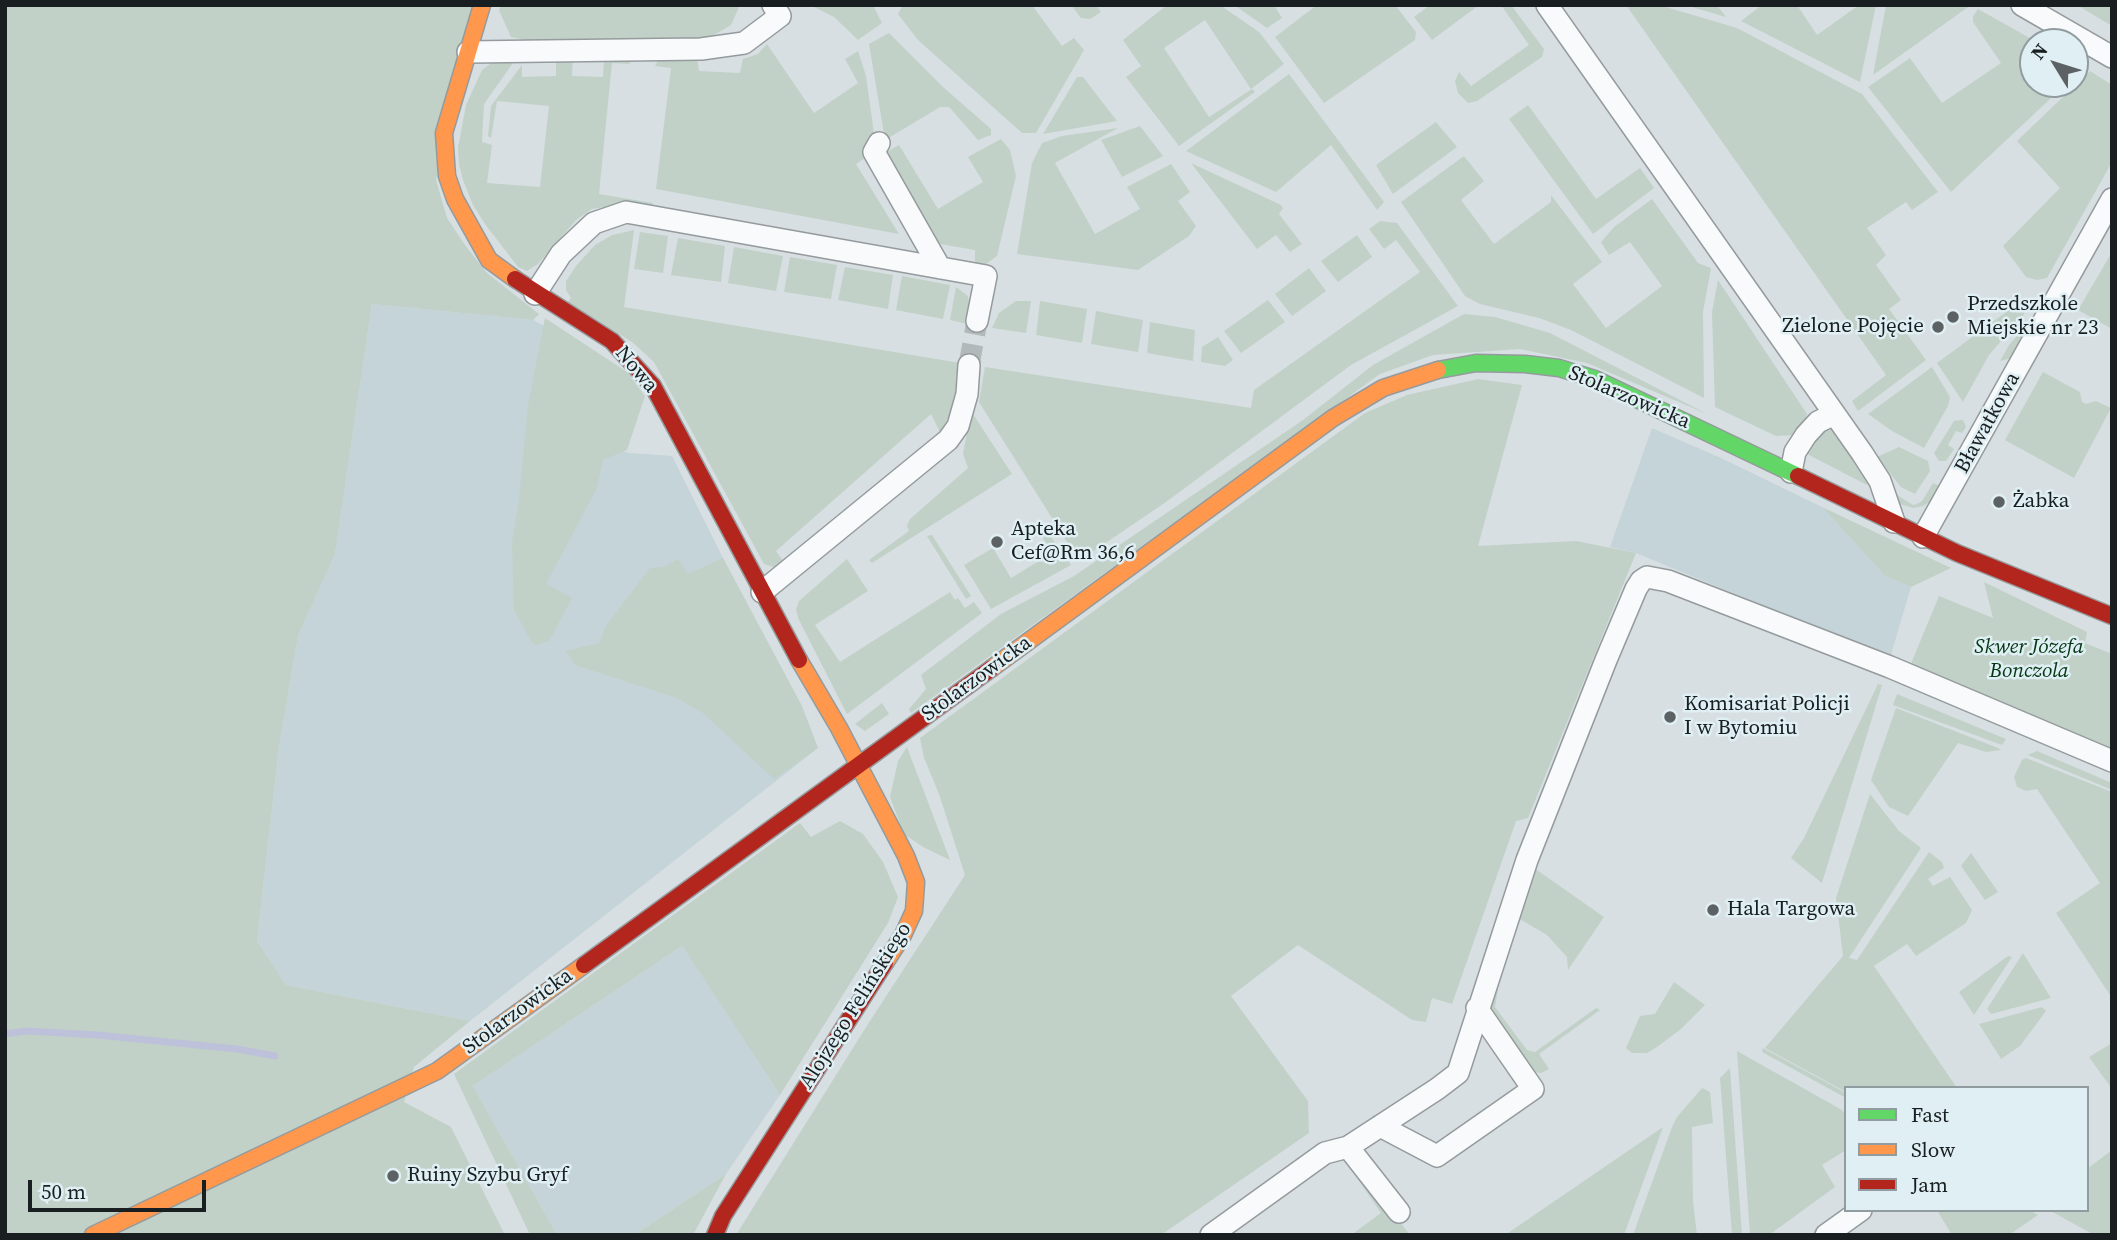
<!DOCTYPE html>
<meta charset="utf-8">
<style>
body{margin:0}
#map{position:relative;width:2117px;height:1240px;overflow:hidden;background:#d7dfe2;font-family:"Source Serif 4",serif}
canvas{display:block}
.frame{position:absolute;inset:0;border:7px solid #191f20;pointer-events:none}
.legend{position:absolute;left:1844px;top:1086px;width:245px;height:126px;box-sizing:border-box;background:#dfeff4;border:2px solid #909c9f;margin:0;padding:9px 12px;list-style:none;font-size:21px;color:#191f20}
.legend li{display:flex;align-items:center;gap:14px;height:35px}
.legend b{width:35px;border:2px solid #909c9f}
.north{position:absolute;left:2019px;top:28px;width:70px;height:70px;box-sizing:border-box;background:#dfeff4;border:2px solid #909c9f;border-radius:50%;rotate:308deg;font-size:19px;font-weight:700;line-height:28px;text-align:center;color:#191f20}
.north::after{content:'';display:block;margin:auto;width:24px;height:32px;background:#5c6264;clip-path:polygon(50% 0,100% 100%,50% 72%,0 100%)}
.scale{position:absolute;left:28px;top:1180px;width:178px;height:32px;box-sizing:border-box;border:4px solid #191f20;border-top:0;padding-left:9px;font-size:21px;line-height:24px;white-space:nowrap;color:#191f20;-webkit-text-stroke:5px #dfeff4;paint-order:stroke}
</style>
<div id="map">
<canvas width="2117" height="1240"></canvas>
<div class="frame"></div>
<ul class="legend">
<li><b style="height:9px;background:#63d668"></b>Fast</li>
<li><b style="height:9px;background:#ff974d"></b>Slow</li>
<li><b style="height:9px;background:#b3261e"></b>Jam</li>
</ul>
<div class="north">N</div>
<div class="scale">50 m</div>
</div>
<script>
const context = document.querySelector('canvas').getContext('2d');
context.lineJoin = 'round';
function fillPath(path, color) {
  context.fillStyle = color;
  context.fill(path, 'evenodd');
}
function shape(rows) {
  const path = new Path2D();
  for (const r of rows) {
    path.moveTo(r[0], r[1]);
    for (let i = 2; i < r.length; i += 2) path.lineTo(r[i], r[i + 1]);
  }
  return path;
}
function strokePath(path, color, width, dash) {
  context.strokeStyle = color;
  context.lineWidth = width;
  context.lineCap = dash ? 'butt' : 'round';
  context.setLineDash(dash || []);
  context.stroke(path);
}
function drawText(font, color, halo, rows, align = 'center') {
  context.font = font + ' "Source Serif 4",serif';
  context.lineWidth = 5;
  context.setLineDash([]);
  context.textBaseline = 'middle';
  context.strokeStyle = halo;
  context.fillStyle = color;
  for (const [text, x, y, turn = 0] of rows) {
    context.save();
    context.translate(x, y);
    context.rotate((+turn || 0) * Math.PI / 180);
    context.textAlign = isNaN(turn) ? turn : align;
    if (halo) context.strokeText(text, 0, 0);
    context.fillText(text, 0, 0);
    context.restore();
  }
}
const built = shape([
 [372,304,533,320,584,347,564,436,629,453,672,456,818,748,470,1021,286,985,257,941,279,747,298,636,335,554],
 [1652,428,1721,458,1822,507,1885,576,1911,587,1890,658,1636,553,1610,547],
 [682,946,780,1095,726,1174,634,1235,557,1235,473,1086]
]);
const green = shape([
 [5,5,473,5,436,180,447,218,465,245,487,273,539,314,533,320,372,304,335,554,298,636,279,747,257,941,286,985,470,1021,414,1067,404,1102,451,1127,505,1235,5,1235],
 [501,5,740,5,731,25,702,42,529,41,511,37,499,10],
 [810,5,873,5,882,23,858,40,834,17],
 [903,5,1032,5,1062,46,1074,38,1084,50,1036,133,1022,133,918,40,898,14],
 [1071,5,1096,5,1101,12,1090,19,1081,18],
 [1167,5,1220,5,1259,32,1284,64,1251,89,1205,20,1164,48,1209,117,1252,89,1255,92,1179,146,1126,77,1141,66,1123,40],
 [1234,5,1274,5,1282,18,1267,28],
 [1317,5,1395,5,1416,32,1415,40,1324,103,1275,37],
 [1430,5,1479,5,1432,40,1414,17],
 [1501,5,1511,5,1544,49,1542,57,1477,101,1468,103,1458,93,1455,81,1459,72,1471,86,1529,45],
 [1626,5,1659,5,1737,28,1862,94,1938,192,1912,210,1906,202,1867,228,1886,255,1876,265,1901,300,1889,309,1926,360,1858,411,1852,401,1886,375],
 [1685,5,1717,5,1726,17],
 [1762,5,1797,5,1817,35,1859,5,1876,5,1860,82,1741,21],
 [1886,5,1971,5,1873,75],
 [2092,5,2112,5,2112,26,2080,7],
 [1978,9,2037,42,2033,42,2033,84,2066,84,1951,192,1868,87,1910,58,1942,103,2001,63,1973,22,1973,16],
 [889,33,943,87,991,129,991,135,978,140,949,107,940,107,885,140,869,44],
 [767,44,814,113,858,83,845,59,858,51,866,76,873,126,874,152,856,164,899,234,656,189,671,68,655,66,660,57,697,57,699,71,740,73,743,59,758,54],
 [573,56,572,76,603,77,604,57,626,56,631,61,629,64,612,63,599,194,653,203,652,208,626,203,592,209,576,220,538,264,527,271,518,267,485,224,473,205,463,180,459,164,458,148,466,105,482,70,493,62,513,58,513,63,484,104,482,142,492,145,487,183,540,187,549,106,497,101,491,138,488,136,491,106,522,65,522,77,556,76,556,57],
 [2090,71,2112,85,2112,162,2047,278,2037,280,2026,277,2003,246,2060,188,2017,141],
 [1289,74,1384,202,1377,210,1331,145,1276,192,1186,151],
 [1077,77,1083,77,1117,121,1043,134],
 [1528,105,1596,199,1640,168,1654,188,1593,234,1509,119],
 [1436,122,1457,147,1393,194,1376,165],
 [1140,126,1163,156,1122,177,1101,140],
 [1118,128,1055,163,1095,234,1140,209,1127,187,1171,164,1190,192,1178,201,1196,226,1189,236,1138,270,1017,254,1032,163,1042,143,1062,136],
 [1001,139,1010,150,1016,176,997,256,986,264,975,264,975,250,940,244,885,153,899,145,938,209,983,182,968,157],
 [1464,156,1484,181,1461,200,1494,244,1551,202,1551,195,1602,262,1573,284,1606,328,1662,286,1630,242,1609,255,1601,242,1614,227,1652,199,1698,263,1711,268,1703,312,1704,398,1571,330,1539,318,1480,304,1465,296,1401,202],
 [1191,163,1281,205,1283,208,1279,214,1302,244,1290,252,1276,235,1257,249],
 [1380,221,1397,223,1458,306,1351,365,1166,502,1079,561,979,402,985,367,1251,408,1254,390,1420,272,1396,240,1384,249,1369,229],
 [634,230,624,307,960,363,956,404,940,432,931,414,776,551,786,565,776,568,764,564,654,362,632,342,568,302,571,298,566,290,566,281,576,266,595,245,612,235],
 [640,232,668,236,663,273,634,269],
 [1357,235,1372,257,1338,282,1321,261],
 [678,238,725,246,721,282,671,275],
 [734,247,783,256,776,291,728,283],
 [2112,252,2112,329,2078,310],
 [790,257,837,265,831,299,784,292],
 [845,267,893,275,888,309,838,300],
 [1309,268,1326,291,1292,316,1275,294],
 [902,276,950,285,943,319,896,310],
 [1718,280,1807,414,1803,426,1796,435,1776,436,1715,407,1712,312],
 [956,287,968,296,970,310,968,324,950,320],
 [1268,300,1285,322,1241,353,1224,331],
 [1016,301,1031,301,1026,333,992,328,999,313],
 [1040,301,1087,309,1082,343,1036,335],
 [2017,304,2025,313,1989,355,1963,402,1937,363],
 [1096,311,1143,320,1138,352,1091,344],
 [1464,314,1495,317,1550,333,1707,414,1587,363,1520,349,1433,355,1380,374,911,713,909,709,926,689,921,675,1001,614,1074,576,1303,420,1373,365],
 [545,318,627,372,645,396,627,450,603,460,597,488,546,584,572,598,549,641,535,645,531,641,514,610,512,543,519,500,528,405],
 [2031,320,2033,331,2022,355,2000,361,2009,345],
 [1150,322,1195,330,1193,361,1147,353],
 [1218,337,1233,360,1225,366,1201,362,1202,347],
 [1932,367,1950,397,1948,406,1924,448,1892,431,1868,414],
 [2043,372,2080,392,2082,402,2086,404,2096,401,2111,408,2074,478,2005,440],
 [1478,379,1522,385,1478,546,1576,541,1636,553,1528,818,1516,821,1452,1004,1432,998,1426,1022,1412,1020,1298,945,1231,996,1308,1101,1309,1133,1161,1235,736,1235,868,1024,965,875,939,794,924,758,920,738,1365,413,1407,395],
 [971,411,1012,474,872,563,869,560,909,531,907,526,910,519,968,468,963,454],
 [1963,420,1966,427,1962,433,1956,431,1948,445,1954,449,1946,461,1939,461,1934,453,1954,421],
 [1830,428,1835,429,1873,486,1865,484,1807,454,1816,438],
 [1899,447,1928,461,1930,471,1915,494,1901,487,1877,457],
 [1933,483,1946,489,1941,495,1923,506,1913,508,1900,504,1897,495,1913,505,1917,504,1922,501],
 [1822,507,1951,568,1911,587,1885,576],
 [1048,533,1071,565,991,609,964,565,993,548,1011,578,1052,553,1043,538],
 [932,535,971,596,966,599,927,536],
 [723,558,802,706,818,748,774,779,703,713,677,698,575,665,566,651,599,643,606,626,650,568,664,567,678,559,688,574],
 [847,559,868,591,815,625,840,662,950,592,955,600,958,598,965,608,974,602,982,613,847,714,799,620,796,610,799,601],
 [1984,582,2087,632,2085,643,2112,654,2112,748,1910,666,1939,596,1993,618],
 [1878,684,1882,685,1822,883,1791,858,1804,838],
 [1897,694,2006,739,2002,745,1893,705],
 [882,703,889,714,865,731,855,724],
 [1896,708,1998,748,2001,750,1986,752,1958,743,1908,816,1889,807,1871,780],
 [907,747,950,860,923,847,904,834,890,797,898,761],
 [2037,751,2112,783,2112,790,2028,755],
 [2026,758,2112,792,2112,998,2056,913,2100,883,2037,789,2026,791,2017,787,2014,777,2022,760],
 [1870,794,1899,831,1921,848,1849,958,1857,960,1929,852,1942,862,1944,868,1928,879,1933,886,1950,877,1972,910,1966,923,1916,956,1907,944,1874,966,1957,1088,1846,1088,1846,1092,1765,1048,1843,956,1836,898],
 [840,821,863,834,883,862,898,897,888,923,780,1095,682,946,473,1086,557,1235,530,1235,454,1074,800,823,811,837],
 [1971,853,1998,892,1985,900,1961,866],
 [1534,868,1604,917,1568,970,1567,957,1547,935,1518,918],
 [2023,953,2051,998,1991,1014,1987,1009],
 [2008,956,2012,957,1974,1015,1959,992],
 [1674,982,1705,1005,1681,1029,1657,1047,1647,1053,1632,1053,1626,1048,1640,1016,1655,1014],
 [1493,985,1498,989,1495,1007,1527,1050,1535,1052,1596,1008,1600,1010,1539,1054,1549,1069,1541,1073,1533,1072,1529,1069,1488,1003],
 [2042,1007,2046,1011,2020,1046,2001,1059,1979,1024],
 [2112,1043,2112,1089,2089,1057],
 [1763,1048,1846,1093,1846,1098,1762,1052],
 [1737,1051,1842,1110,1846,1115,1846,1150,1822,1165,1835,1187,1769,1235,1750,1235],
 [1730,1068,1742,1235,1732,1235,1720,1078],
 [1702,1088,1710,1092,1713,1123,1692,1127,1693,1202,1697,1235,1633,1235,1672,1127,1677,1117],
 [1663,1127,1624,1235,1505,1235],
 [2112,1150,2112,1235,2094,1235,2049,1210,2087,1210,2087,1169],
 [1353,1172,1366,1179,1410,1235,1351,1235,1381,1213],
 [726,1174,693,1235,634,1235],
 [1937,1210,2029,1210,2038,1215,2009,1235,1952,1235]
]);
const stream = shape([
 [5,1034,26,1031,98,1035,237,1049,275,1056]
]);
const streetTunnel = shape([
 [969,365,977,321]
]);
const street = shape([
 [1547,5,1862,453,1880,481,1894,522],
 [2022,5,2112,57],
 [468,52,701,49,744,43,780,16,773,5],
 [879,143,874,152,940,268],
 [535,294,561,254,594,223,626,212,986,276,977,321],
 [1791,472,1795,452,1806,435,1818,422,1834,414],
 [1923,537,2112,199],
 [762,592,948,440,958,426,967,394,969,365],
 [1380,1126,1437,1156,1533,1089,1477,1008],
 [1348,1147,1399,1212],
 [1211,1235,1325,1153,1348,1147,1437,1089,1458,1073,1527,860,1606,660,1636,589,1641,581,1647,577,1668,581,1890,667,2112,761],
 [1826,1235,1861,1210]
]);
const fast = shape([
 [1438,370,1476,363,1525,364,1559,368,1595,379,1798,476]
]);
const slow = shape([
 [482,5,444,133,447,176,455,199,489,260,515,279],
 [799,660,839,728,906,856,916,882,914,911,903,935,885,963],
 [992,668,1333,418,1383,388,1438,370],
 [93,1235,437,1071,584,965]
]);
const jam = shape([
 [515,279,612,341,653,386,799,660],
 [1798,476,1957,553,2112,616],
 [584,965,992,668],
 [715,1235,723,1216,885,963]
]);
const markers = [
 [1953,317,7,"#5c6264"],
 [1938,327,7,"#5c6264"],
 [1999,502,7,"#5c6264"],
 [997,542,7,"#5c6264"],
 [1670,717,7,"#5c6264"],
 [1713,910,7,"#5c6264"],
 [393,1176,7,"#5c6264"]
];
const poiNames = [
 ["Przedszkole",1967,305],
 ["Miejskie nr 23",1967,329],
 ["Zielone Pojęcie",1924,327,"right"],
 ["Żabka",2013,502],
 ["Apteka",1011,530],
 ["Cef@Rm 36,6",1011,554],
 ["Komisariat Policji",1684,705],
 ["I w Bytomiu",1684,729],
 ["Hala Targowa",1727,910],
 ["Ruiny Szybu Gryf",407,1176]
];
const streetNames = [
 ["Nowa",636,370,50],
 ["Stolarzowicka",1629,398,23],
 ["Bławatkowa",1988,423,-61],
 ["Stolarzowicka",977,679,-36],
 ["Alojzego Felińskiego",856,1006,-58],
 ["Stolarzowicka",518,1012,-36]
];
const parkNames = [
 ["Skwer Józefa",2029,648],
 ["Bonczola",2029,672]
];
fillPath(built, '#c4d4d9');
fillPath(green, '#c1d1c7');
strokePath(stream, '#bec1da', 7);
strokePath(streetTunnel, '#b1b9bb', 21, [21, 10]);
strokePath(street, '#959b9d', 24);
strokePath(fast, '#959b9d', 19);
strokePath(slow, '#959b9d', 19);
strokePath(jam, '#959b9d', 19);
strokePath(street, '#f9fafb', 21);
strokePath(fast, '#63d668', 16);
strokePath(slow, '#ff974d', 16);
strokePath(jam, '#b3261e', 16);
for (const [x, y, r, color] of markers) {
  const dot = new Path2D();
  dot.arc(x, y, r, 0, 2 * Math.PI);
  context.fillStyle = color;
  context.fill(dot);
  strokePath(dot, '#dfeff4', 2.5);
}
drawText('21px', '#191f20', '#dfeff4', poiNames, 'left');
drawText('21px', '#191f20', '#dfeff4', streetNames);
drawText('italic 21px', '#053713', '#dfeff4', parkNames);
</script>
